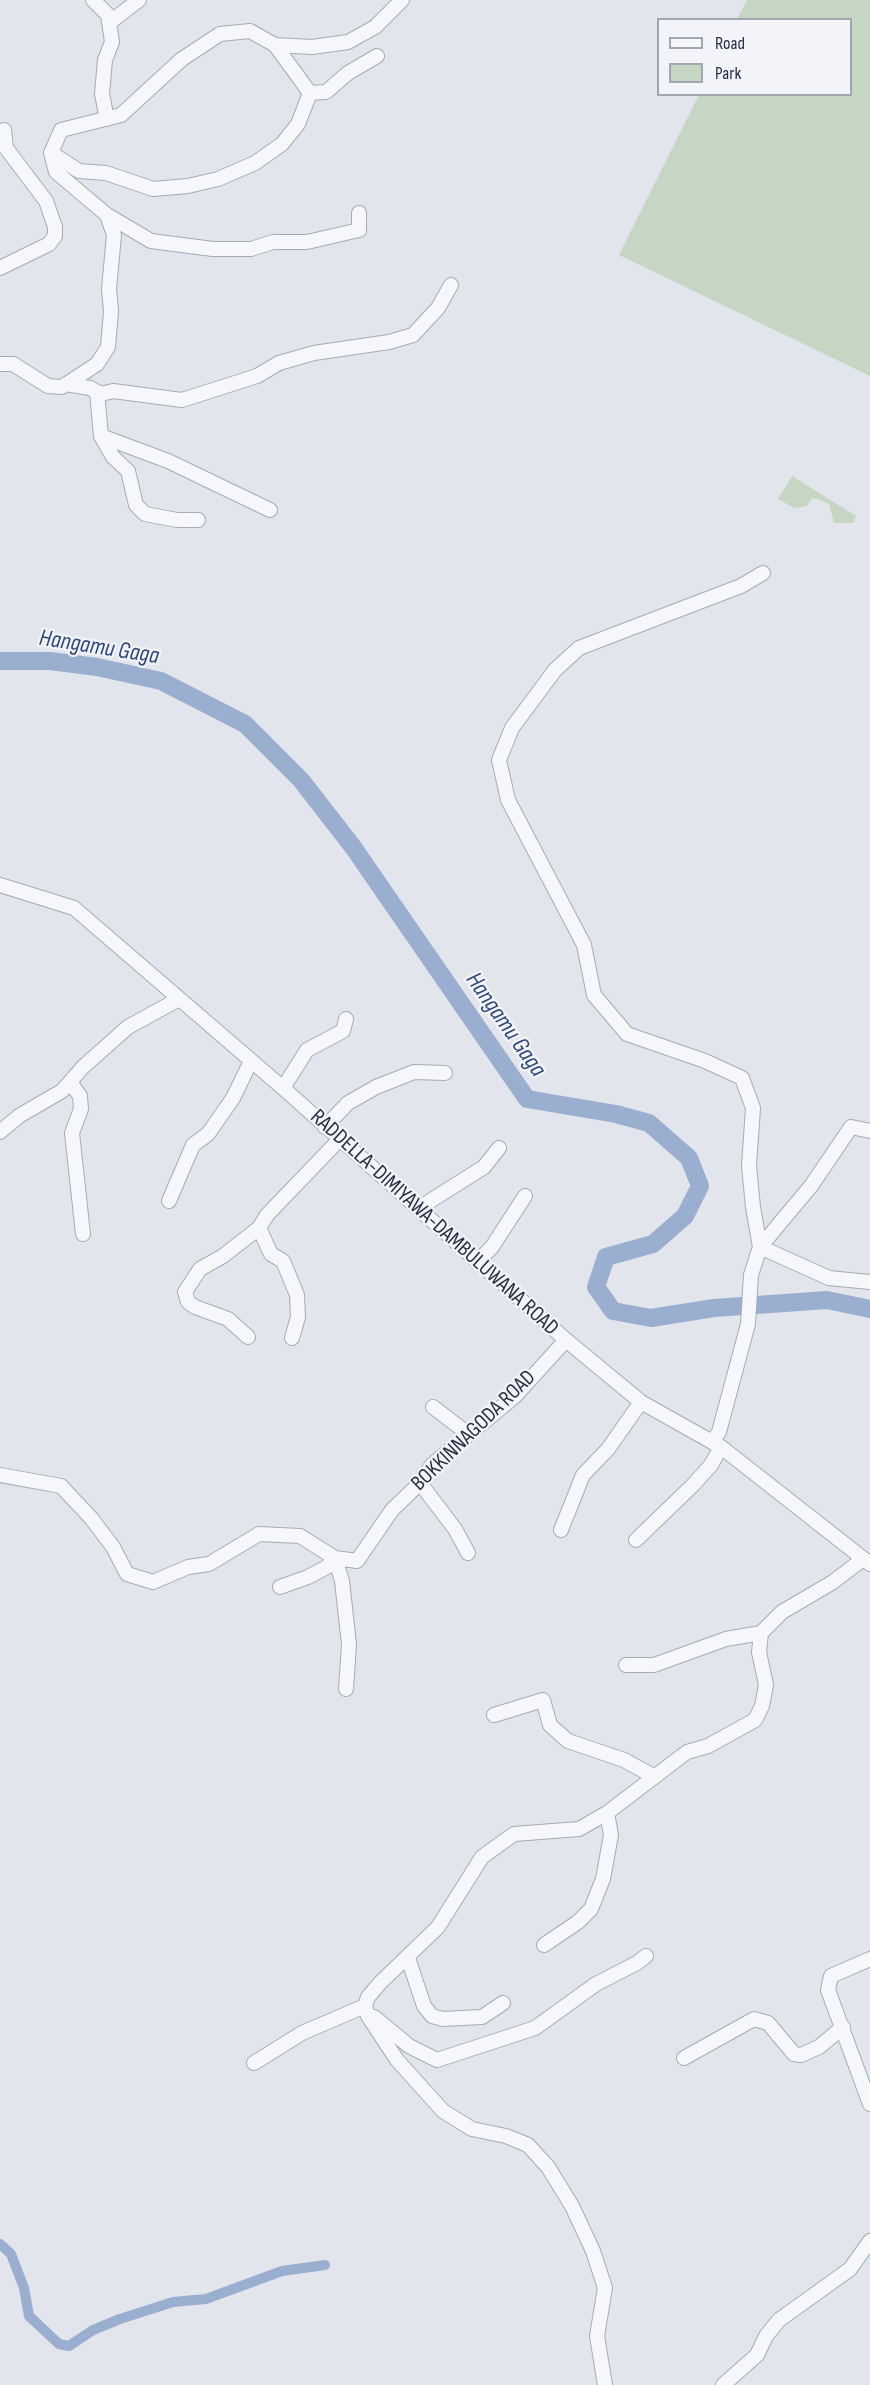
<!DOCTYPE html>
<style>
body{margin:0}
#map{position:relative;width:870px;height:2385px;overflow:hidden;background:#e2e5ec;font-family:"Sofia Sans Condensed",sans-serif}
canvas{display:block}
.legend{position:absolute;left:657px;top:18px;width:195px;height:78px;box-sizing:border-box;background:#f2f4f9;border:2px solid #a1a6b1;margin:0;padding:8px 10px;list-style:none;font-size:18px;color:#283046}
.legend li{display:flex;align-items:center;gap:12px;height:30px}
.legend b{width:30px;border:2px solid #a1a6b1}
</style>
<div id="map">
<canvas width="870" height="2385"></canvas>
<ul class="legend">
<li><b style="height:8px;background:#f6f7fa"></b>Road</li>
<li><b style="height:16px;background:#c5d7c3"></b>Park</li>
</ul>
</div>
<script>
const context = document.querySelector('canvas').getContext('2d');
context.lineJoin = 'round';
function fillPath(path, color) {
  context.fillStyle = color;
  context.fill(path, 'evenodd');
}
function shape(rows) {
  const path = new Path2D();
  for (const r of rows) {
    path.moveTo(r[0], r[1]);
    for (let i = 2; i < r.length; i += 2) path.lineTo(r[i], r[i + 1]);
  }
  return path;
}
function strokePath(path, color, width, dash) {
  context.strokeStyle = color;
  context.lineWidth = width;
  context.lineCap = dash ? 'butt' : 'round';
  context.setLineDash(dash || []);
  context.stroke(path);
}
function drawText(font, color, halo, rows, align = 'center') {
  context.font = font + ' "Sofia Sans Condensed",sans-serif';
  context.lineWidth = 4.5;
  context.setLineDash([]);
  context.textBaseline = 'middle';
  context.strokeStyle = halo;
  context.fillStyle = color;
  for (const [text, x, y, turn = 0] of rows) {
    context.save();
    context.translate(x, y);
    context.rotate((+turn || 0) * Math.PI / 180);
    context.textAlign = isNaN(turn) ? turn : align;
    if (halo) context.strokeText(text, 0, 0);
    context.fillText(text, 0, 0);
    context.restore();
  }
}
const green = shape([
 [747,0,870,0,870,376,619,255,699,95,850,94,850,20,737,19],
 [792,476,856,516,853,523,834,523,829,504,820,500,812,498,807,506,794,508,778,499]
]);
const canal = shape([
 [0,2244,11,2254,24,2288,29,2316,59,2344,69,2346,93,2330,120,2319,173,2302,206,2299,282,2271,325,2265]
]);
const river = shape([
 [0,661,50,661,97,667,161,681,245,724,301,780,353,847,527,1099,616,1114,649,1123,689,1158,700,1186,685,1216,653,1244,606,1257,596,1287,613,1311,651,1318,714,1308,827,1300,870,1309]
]);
const minor = shape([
 [93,0,108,15,112,42,105,60,102,94,107,119],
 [109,23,139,0],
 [310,93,326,92,348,73,377,56],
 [51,153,79,171,106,173,153,189,188,186,218,179,255,163,282,144,298,124,310,93,275,45],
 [107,215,151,241,213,249,251,249,273,242,307,242,359,230,359,213],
 [0,268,49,244,55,236,55,227,46,201,6,148,4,130],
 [0,364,13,364,48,386,62,387,97,364,108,347,111,311,109,289,114,235,107,215,56,172,51,153,61,130,121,115,182,59,220,34,250,31,275,45,312,47,348,42,375,27,402,0],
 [66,384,90,388,101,394,113,391,182,400,257,376,279,363,314,353,389,342,413,335,438,308,451,285],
 [97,392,101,436,113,457,128,471,136,505,145,514,177,520,198,520],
 [101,436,168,461,270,510],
 [763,573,741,586,579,648,555,670,512,728,499,760,508,800,584,945,594,995,627,1034,705,1061,742,1078,753,1108,749,1166,753,1207,760,1247,829,1278,870,1282],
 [0,885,74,908,283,1088,566,1340,641,1402,721,1447,870,1564],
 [70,1082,80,1096,81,1109,72,1133,83,1234],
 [283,1088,307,1050,343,1031,346,1019],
 [325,1127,348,1103,376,1087,414,1072,445,1073],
 [0,1132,19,1116,62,1091,83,1067,128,1027,179,999],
 [169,1201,193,1145,208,1134,233,1098,251,1061],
 [419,1208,484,1167,499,1148],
 [259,1228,271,1254,283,1261,297,1295,298,1317,292,1338],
 [477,1262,492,1247,525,1196],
 [248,1337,228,1319,195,1307,188,1302,185,1292,200,1269,223,1256,259,1228,267,1215,340,1139],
 [433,1407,467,1433],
 [713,1441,719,1432,748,1324,751,1275,760,1247,811,1186,851,1127,870,1131],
 [0,1475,61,1486,91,1518,113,1547,127,1574,153,1582,188,1567,209,1564,259,1534,300,1536,335,1558,357,1561,392,1510,420,1483,432,1465,515,1396,566,1340],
 [420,1483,455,1529,468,1553],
 [561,1530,583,1475,608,1449,641,1402],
 [636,1540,693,1485,711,1465,721,1447],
 [280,1587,308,1577,327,1567,335,1558,342,1581,349,1644,346,1689],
 [626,1665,654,1665,726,1639,761,1633],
 [494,1715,543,1700,550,1725,568,1741,624,1760,653,1776],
 [544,1945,578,1922,591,1909,603,1879,611,1835,607,1813],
 [408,1958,424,2006,432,2016,443,2019,482,2017,503,2003],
 [870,1959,831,1976,828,1990,870,2104],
 [374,2017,409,2046,437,2060,535,2028,596,1984,637,1963,646,1956],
 [684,2058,754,2019,768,2023,794,2054,801,2055,819,2047,843,2027],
 [254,2063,302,2033,365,2006],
 [605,2385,597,2336,605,2288,593,2251,572,2206,548,2167,528,2145,506,2136,472,2129,443,2111,397,2060,368,2016,365,2006,368,1997,380,1983,438,1927,482,1857,514,1834,579,1829,607,1813,687,1752,708,1746,755,1720,762,1706,766,1685,759,1652,761,1633,782,1612,833,1582,863,1559],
 [723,2385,757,2355,766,2336,779,2320,850,2269,870,2241]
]);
const streetNames = [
 ["RADDELLA-DIMIYAWA-DAMBULUWANA ROAD",434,1223,42],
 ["BOKKINNAGODA ROAD",474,1431,-44]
];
const waterNames = [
 ["Hangamu Gaga",99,648,9],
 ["Hangamu Gaga",505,1025,55]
];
fillPath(green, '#c5d7c3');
strokePath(canal, '#9aaecf', 10);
strokePath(river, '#9aaecf', 18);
strokePath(minor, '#a6abb7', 16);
strokePath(minor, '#f6f7fa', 14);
drawText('22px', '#283046', '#f2f4f9', streetNames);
drawText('italic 24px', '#2d497f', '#f2f4f9', waterNames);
</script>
